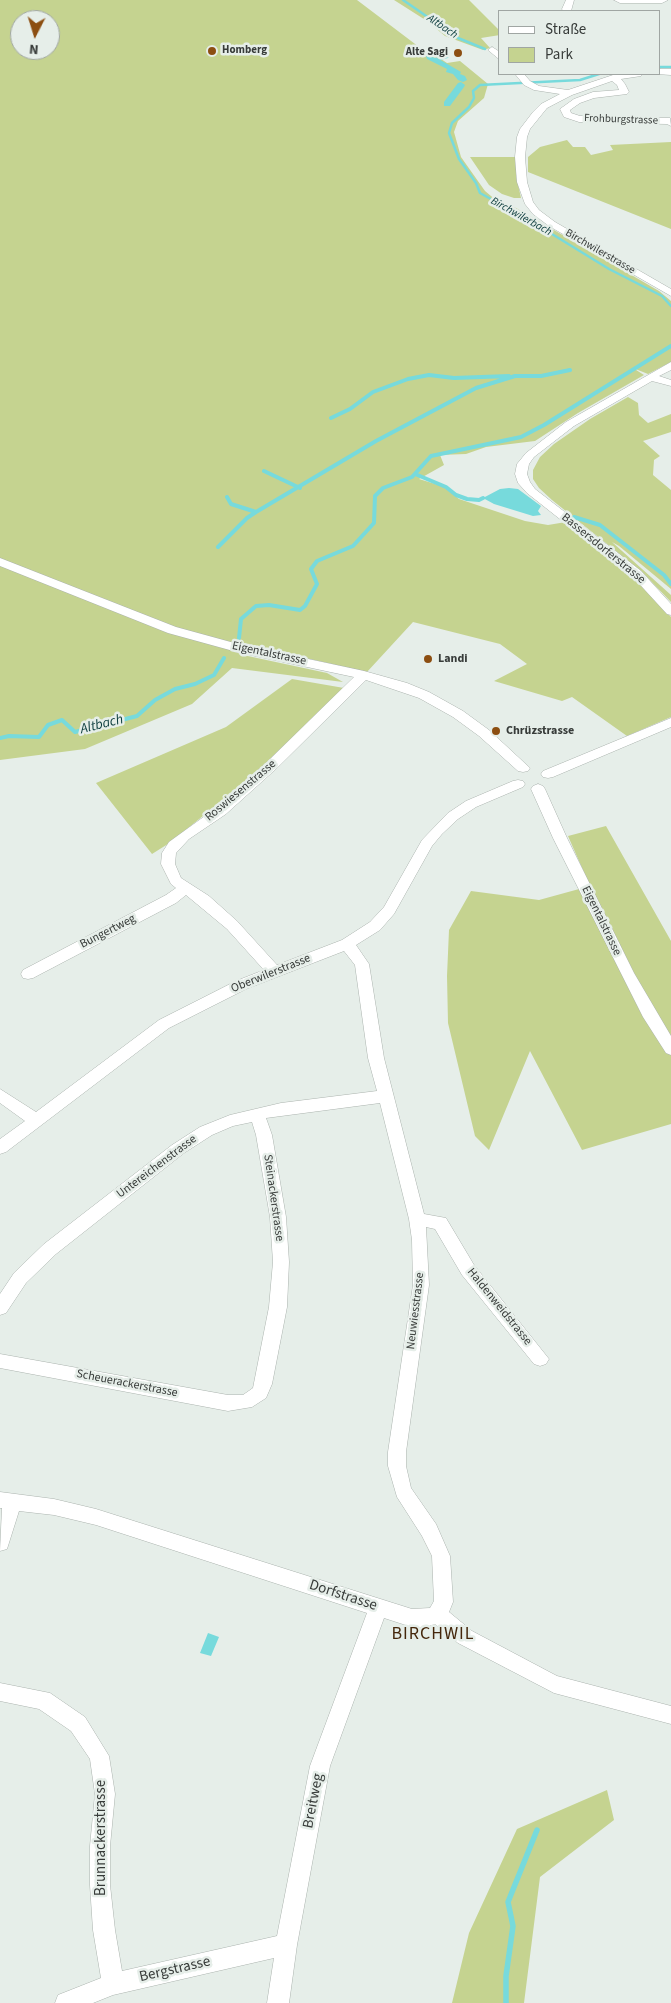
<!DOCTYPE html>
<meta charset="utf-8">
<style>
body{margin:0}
#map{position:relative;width:671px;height:2003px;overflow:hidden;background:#e6eee9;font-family:"Source Sans 3",sans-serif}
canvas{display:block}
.legend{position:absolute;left:498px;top:10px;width:162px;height:65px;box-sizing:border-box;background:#e6eee9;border:1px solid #a0a6a3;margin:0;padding:6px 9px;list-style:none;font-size:15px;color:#373b39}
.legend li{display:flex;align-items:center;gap:10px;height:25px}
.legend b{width:25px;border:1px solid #a0a6a3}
.north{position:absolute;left:10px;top:10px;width:50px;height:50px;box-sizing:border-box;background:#e6eee9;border:1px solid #a0a6a3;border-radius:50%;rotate:185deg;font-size:14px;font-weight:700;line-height:20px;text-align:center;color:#373b39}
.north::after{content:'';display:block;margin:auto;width:18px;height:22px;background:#8c4e11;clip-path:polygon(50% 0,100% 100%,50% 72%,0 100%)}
</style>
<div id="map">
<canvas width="671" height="2003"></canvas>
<ul class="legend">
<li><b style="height:6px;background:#fff"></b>Straße</li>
<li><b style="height:14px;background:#c5d390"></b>Park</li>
</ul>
<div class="north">N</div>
</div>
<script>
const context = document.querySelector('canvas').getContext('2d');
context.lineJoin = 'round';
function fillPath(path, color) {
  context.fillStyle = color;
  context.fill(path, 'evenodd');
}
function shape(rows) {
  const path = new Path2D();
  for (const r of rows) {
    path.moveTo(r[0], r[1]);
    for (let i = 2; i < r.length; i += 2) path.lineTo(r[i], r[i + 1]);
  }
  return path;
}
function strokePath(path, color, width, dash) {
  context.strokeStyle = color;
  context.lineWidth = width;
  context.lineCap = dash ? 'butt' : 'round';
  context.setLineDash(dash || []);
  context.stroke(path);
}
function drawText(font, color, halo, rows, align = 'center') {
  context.font = font + ' "Source Sans 3",sans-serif';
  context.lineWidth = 5;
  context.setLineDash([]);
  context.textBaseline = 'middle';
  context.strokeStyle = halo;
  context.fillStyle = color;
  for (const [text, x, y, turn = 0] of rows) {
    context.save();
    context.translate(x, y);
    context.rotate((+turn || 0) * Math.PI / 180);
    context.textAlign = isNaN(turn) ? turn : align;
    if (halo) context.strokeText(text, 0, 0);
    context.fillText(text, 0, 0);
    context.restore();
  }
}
const green = shape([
 [0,0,357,0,423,50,433,49,435,55,447,63,460,61,488,84,484,98,458,121,454,132,461,157,485,191,497,201,516,208,659,291,671,301,671,362,648,374,633,368,644,375,578,413,535,441,486,447,466,454,440,455,444,465,419,479,445,487,459,499,525,521,548,525,566,522,631,575,671,617,671,717,627,736,572,697,562,701,494,681,527,664,500,644,413,622,367,672,248,645,243,655,327,673,343,682,232,668,192,704,85,749,0,760],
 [20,20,50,20,50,50,20,50],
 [394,0,469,0,500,31,500,35,481,38,490,48,483,50,445,36,427,21],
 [567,140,573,147,585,147,591,155,613,150,610,145,671,142,671,229,528,172,528,157,540,147],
 [470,157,516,157,516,175,521,198,514,198,502,194,489,185],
 [628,397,638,403,639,415,648,423,671,414,671,432,643,441,660,456,654,460,653,475,671,490,671,589,619,546,612,542,671,595,671,602,642,572,552,500,539,488,533,479,533,470,540,457,554,444,590,419],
 [292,679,344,688,269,762,171,842,152,854,96,783,226,727],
 [606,826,671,941,671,1124,582,1150,530,1051,489,1150,475,1136,448,1023,447,976,449,930,471,891,539,900,590,886,568,836],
 [607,1790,614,1820,540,1877,524,2003,452,2003,469,1933,517,1829]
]);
const water = shape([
 [426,56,437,58,461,72,460,74,465,76,467,80,463,82,458,80,453,74,446,72,447,69,427,59],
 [509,488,518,489,541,506,538,511,541,515,533,516,494,504,483,498,500,489],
 [208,1633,219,1637,211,1656,200,1653]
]);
const streamFar2 = shape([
 [403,0,458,38,485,49],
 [660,67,671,67],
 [599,74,580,80,480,85,473,91,474,98,469,107,452,123,449,133,459,159,476,183,480,193,534,223,609,269,662,296,671,306]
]);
const streamFar1 = shape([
 [331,418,350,409,373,392,408,379,429,375,454,378,509,376],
 [264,471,300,488],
 [415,474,446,487,456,495,467,499,479,500,483,498],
 [227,497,231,504,256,512],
 [574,517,600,525,664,575,671,584],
 [218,547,247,518,256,512,376,441,476,388,515,376,541,376,570,370],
 [239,638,241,619,256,606,269,605,300,610,305,606,317,584,311,569,317,561,353,546,374,523,375,496,383,488,412,477,431,456,521,437,544,425,671,346],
 [0,738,9,736,39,737,48,725,62,720,75,732,137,716,155,700,175,689,195,684,214,675,224,658]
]);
const stream = shape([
 [506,2003,506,1976,513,1926,508,1902,537,1830]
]);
const canal = shape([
 [445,53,449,56,448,58,440,60,436,57,445,53],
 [461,82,465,85,464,87,450,106,444,106,444,102,458,83,461,82]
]);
const minor = shape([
 [566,0,574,0,571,11,563,11,562,9,566,0],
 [492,47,500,52,500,60,488,50,492,47],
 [660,69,671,69,671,75,657,74,660,74,660,69],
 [515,74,524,74,530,81,539,86,568,90,613,75,642,74,641,76,621,79,625,84,629,92,627,94,594,98,580,103,570,110,571,113,580,116,670,118,671,126,667,124,579,122,564,117,560,109,574,99,593,92,619,90,617,85,612,81,572,95,547,108,530,129,527,137,525,157,527,182,533,202,539,210,555,222,671,289,671,296,549,226,533,214,525,204,517,182,515,157,517,137,520,129,533,112,541,104,560,94,534,90,524,85,515,74],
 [671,362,671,370,659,376,671,380,671,386,652,381,574,426,534,457,529,464,527,474,530,482,535,489,641,571,671,604,671,615,667,614,633,577,527,493,518,483,515,474,517,464,526,453,566,422,671,362],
 [0,558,176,627,238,644,364,671,407,683,429,692,463,711,489,730,530,768,528,771,523,772,518,771,479,736,453,717,419,698,366,680,277,768,226,814,189,839,176,853,175,864,181,878,209,896,237,921,277,965,342,940,370,922,384,907,422,840,448,813,466,801,513,781,518,780,523,781,525,784,523,787,476,807,458,819,442,834,432,846,394,914,380,930,356,945,369,964,384,1058,424,1214,446,1218,474,1265,549,1359,546,1364,540,1366,534,1364,462,1275,435,1229,426,1227,429,1285,406,1452,406,1466,411,1488,436,1524,450,1556,453,1602,449,1612,472,1631,557,1676,671,1706,671,1724,554,1693,458,1643,435,1624,426,1627,412,1627,384,1618,330,1766,297,1945,289,2003,267,2003,274,1958,113,1995,93,2003,55,2003,58,1995,101,1978,93,1930,90,1885,90,1846,95,1794,90,1759,71,1731,39,1709,0,1701,0,1683,50,1693,85,1717,109,1756,115,1794,110,1846,110,1885,115,1930,122,1971,277,1936,310,1766,367,1613,96,1525,54,1515,19,1511,7,1549,0,1551,2,1508,0,1508,0,1492,54,1499,96,1509,412,1609,430,1608,434,1601,432,1556,422,1536,397,1497,388,1466,388,1452,413,1285,412,1240,409,1219,380,1103,266,1118,272,1135,286,1217,289,1262,287,1307,272,1384,266,1398,252,1407,228,1411,0,1368,0,1354,228,1395,243,1395,253,1388,269,1307,273,1262,270,1217,256,1135,252,1122,233,1126,212,1135,184,1153,56,1254,26,1283,6,1313,0,1315,0,1294,14,1273,44,1244,172,1145,200,1127,230,1115,281,1103,377,1091,368,1058,355,965,344,951,246,989,169,1028,6,1152,0,1154,0,1139,25,1121,0,1103,0,1089,36,1112,159,1020,236,981,264,970,227,929,186,895,176,903,33,978,28,979,23,978,21,974,23,970,166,895,176,888,171,884,161,864,162,853,169,842,216,808,267,762,354,677,237,652,168,633,0,566,0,558],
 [671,718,671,727,553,777,548,778,543,777,541,774,543,771,671,718],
 [538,784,543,786,545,789,567,838,634,973,671,1036,671,1055,666,1053,643,1017,553,838,531,789,533,786,538,784]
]);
const major = shape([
 [614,0,668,0,662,3,620,3,614,0]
]);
const markers = [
 [212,51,5,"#8c4e11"],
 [458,53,5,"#8c4e11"],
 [428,659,5,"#8c4e11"],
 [496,731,5,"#8c4e11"]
];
const farWaternames = [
 ["Altbach",442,27,34],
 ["Birchwilerbach",521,217,29]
];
const farPoinames = [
 ["Homberg",222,51],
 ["Alte Sagi",448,53,"right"]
];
const farStreetnames = [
 ["Frohburgstrasse",621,120,2],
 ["Birchwilerstrasse",600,252,30]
];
const streetNames = [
 ["Bassersdorferstrasse",603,549,39],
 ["Eigentalstrasse",269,654,12],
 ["Roswiesenstrasse",241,791,-40],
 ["Eigentalstrasse",601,921,64],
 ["Bungertweg",108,932,-27],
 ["Oberwilerstrasse",271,974,-22],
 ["Untereichenstrasse",157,1167,-37],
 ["Steinackerstrasse",273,1198,82],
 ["Haldenweidstrasse",499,1307,51],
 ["Neuwiesstrasse",416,1311,-83],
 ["Scheuerackerstrasse",127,1384,11]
];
const poiNames = [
 ["Landi",438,659],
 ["Chrüzstrasse",506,731]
];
const waterNames = [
 ["Altbach",102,725,-14]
];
const nearStreetnames = [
 ["Dorfstrasse",343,1596,18],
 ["Breitweg",314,1801,-79],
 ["Brunnackerstrasse",102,1838,-90],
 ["Bergstrasse",175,1970,-13]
];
const nearQuarternames = [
 ["BIRCHWIL",433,1635]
];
fillPath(green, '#c5d390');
fillPath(water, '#77dadc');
strokePath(streamFar2, '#77dadc', 2.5);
strokePath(streamFar1, '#77dadc', 4);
strokePath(stream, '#77dadc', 5.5);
fillPath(canal, '#77dadc');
strokePath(minor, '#abb3ae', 1);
strokePath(major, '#abb3ae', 1);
fillPath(minor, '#fff');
fillPath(major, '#fff');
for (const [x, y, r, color] of markers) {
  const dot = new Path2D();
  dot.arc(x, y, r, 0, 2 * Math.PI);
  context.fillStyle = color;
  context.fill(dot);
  strokePath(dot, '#e6eee9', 2);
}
drawText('italic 11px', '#093a3b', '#e6eee9', farWaternames);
drawText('bold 11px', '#373b39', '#e6eee9', farPoinames, 'left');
drawText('11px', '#373b39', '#e6eee9', farStreetnames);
drawText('12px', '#373b39', '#e6eee9', streetNames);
drawText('bold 12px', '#373b39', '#e6eee9', poiNames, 'left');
drawText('italic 14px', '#093a3b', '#e6eee9', waterNames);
drawText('15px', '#373b39', '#e6eee9', nearStreetnames);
context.letterSpacing = '1px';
drawText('18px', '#44260b', '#e6eee9', nearQuarternames);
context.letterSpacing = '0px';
</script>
